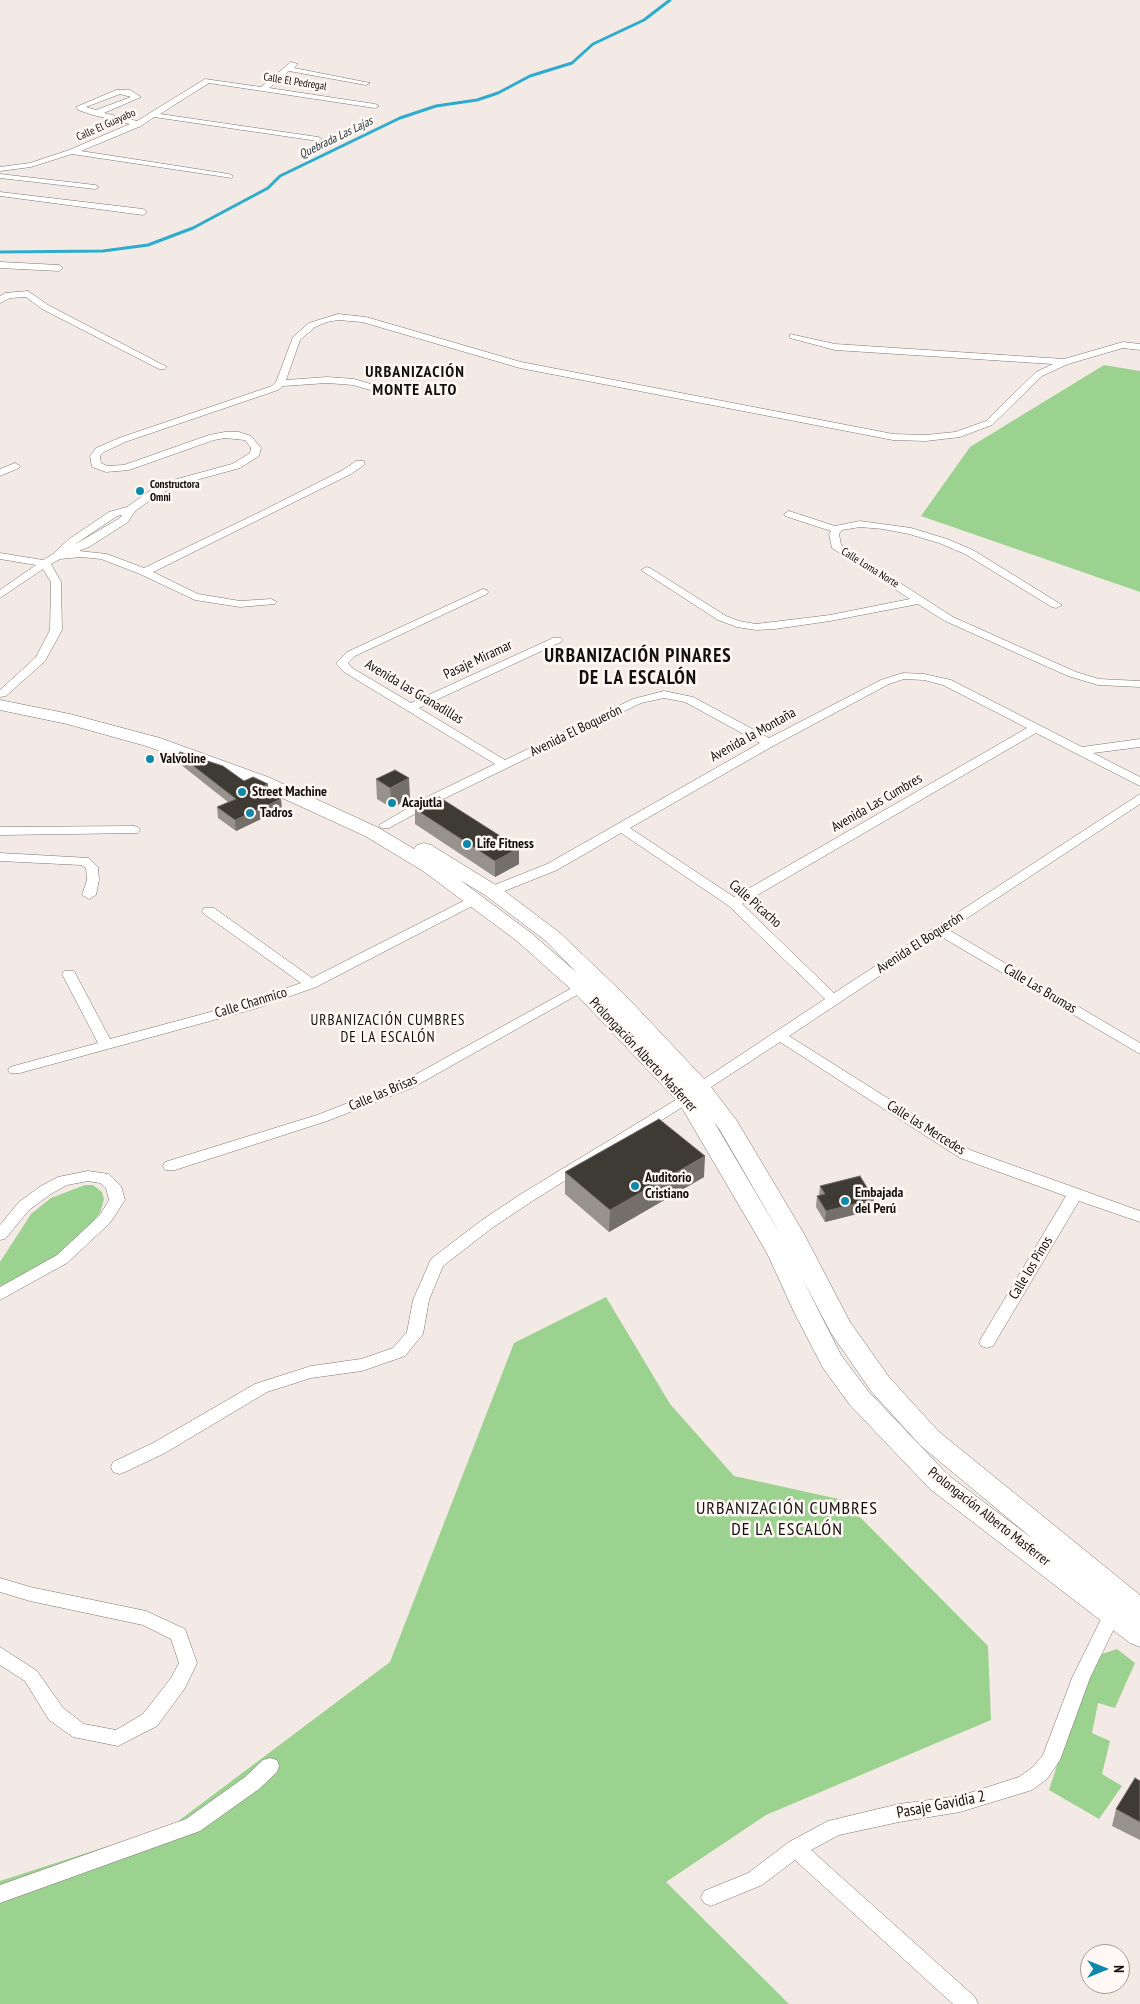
<!DOCTYPE html>
<meta charset="utf-8">
<style>
body{margin:0}
#map{position:relative;width:1140px;height:2004px;overflow:hidden;background:#f3eae5;font-family:"PT Sans Narrow",sans-serif}
canvas{display:block}
.north{position:absolute;left:1080px;top:1944px;width:50px;height:50px;box-sizing:border-box;background:#fff8f4;border:1px solid #a09b98;border-radius:50%;rotate:90deg;font-size:14px;font-weight:700;line-height:20px;text-align:center;color:#12100e}
.north::after{content:'';display:block;margin:auto;width:18px;height:22px;background:#0e89ac;clip-path:polygon(50% 0,100% 100%,50% 72%,0 100%)}
</style>
<div id="map">
<canvas width="1140" height="2004"></canvas>
<div class="north">N</div>
</div>
<script>
const context = document.querySelector('canvas').getContext('2d');
context.lineJoin = 'round';
function fillPath(path, color) {
  context.fillStyle = color;
  context.fill(path, 'evenodd');
}
function shape(rows) {
  const path = new Path2D();
  for (const r of rows) {
    path.moveTo(r[0], r[1]);
    for (let i = 2; i < r.length; i += 2) path.lineTo(r[i], r[i + 1]);
  }
  return path;
}
function strokePath(path, color, width, dash) {
  context.strokeStyle = color;
  context.lineWidth = width;
  context.lineCap = dash ? 'butt' : 'round';
  context.setLineDash(dash || []);
  context.stroke(path);
}
function drawText(font, color, halo, rows, align = 'center') {
  context.font = font + ' "PT Sans Narrow",sans-serif';
  context.lineWidth = 5;
  context.setLineDash([]);
  context.textBaseline = 'middle';
  context.strokeStyle = halo;
  context.fillStyle = color;
  for (const [text, x, y, turn = 0] of rows) {
    context.save();
    context.translate(x, y);
    context.rotate((+turn || 0) * Math.PI / 180);
    context.textAlign = isNaN(turn) ? turn : align;
    if (halo) context.strokeText(text, 0, 0);
    context.fillText(text, 0, 0);
    context.restore();
  }
}
const green = shape([
 [1104,365,1140,371,1140,592,921,516,970,447],
 [85,1185,93,1185,102,1192,104,1199,100,1213,86,1231,50,1261,27,1275,0,1286,0,1262,31,1214,51,1198],
 [606,1297,670,1404,734,1476,843,1500,988,1646,991,1720,766,1815,666,1882,789,2004,0,2004,0,1881,173,1825,390,1662,514,1343],
 [1117,1649,1135,1663,1115,1708,1098,1703,1092,1733,1110,1741,1102,1774,1122,1786,1099,1819,1049,1790,1085,1680,1102,1654]
]);
const stream = shape([
 [0,252,103,251,148,245,193,228,268,188,280,176,400,118,436,106,477,100,498,93,530,76,572,63,593,44,644,20,670,0]
]);
const minor = shape([
 [291,62,298,64,294,68,370,83,366,85,289,71,269,88,375,104,379,106,375,108,209,83,160,114,318,137,322,139,318,141,154,117,141,126,81,151,229,174,233,176,232,178,72,154,31,167,0,171,0,167,30,163,69,150,130,124,93,115,78,110,76,107,116,90,130,90,141,97,104,113,137,121,205,79,261,87,291,62],
 [120,94,131,97,96,110,86,107,120,94],
 [0,174,95,185,99,187,95,189,0,178,0,174],
 [0,192,143,209,147,212,143,215,0,196,0,192],
 [0,262,59,265,63,268,59,271,0,268,0,262],
 [28,291,48,305,167,367,165,369,159,369,42,309,26,297,10,298,0,303,0,296,5,293,28,291],
 [338,314,366,317,521,362,893,434,926,435,955,432,986,421,1036,372,1053,364,835,350,790,338,790,334,835,344,1064,359,1123,342,1140,344,1140,350,1123,348,1068,364,1042,376,992,425,960,437,926,441,893,440,520,368,362,322,338,320,327,322,315,327,300,340,286,380,327,377,354,379,397,392,397,396,391,396,353,385,327,383,283,386,278,390,125,442,104,452,100,456,101,463,107,466,124,465,209,435,225,432,239,432,251,436,261,448,259,456,240,468,185,483,159,494,135,511,128,522,89,547,79,551,107,554,144,568,260,512,343,470,356,461,364,461,364,465,351,474,153,572,198,594,240,601,271,599,277,602,275,604,240,607,195,600,140,574,101,559,81,557,60,559,51,564,61,582,62,630,45,661,6,696,0,697,0,690,36,657,50,630,51,582,43,569,0,598,0,590,36,565,0,559,0,553,43,560,53,554,69,539,109,512,127,507,151,490,177,479,232,464,250,453,251,448,245,440,225,438,214,440,129,470,106,472,92,467,90,456,96,448,119,438,272,386,276,382,293,337,309,323,338,314],
 [122,515,120,518,74,545,117,516,122,515],
 [15,463,20,466,19,468,0,476,0,469,15,463],
 [789,511,835,526,860,521,911,528,947,539,973,550,1062,605,1056,608,1052,607,965,554,939,543,909,534,883,529,860,527,842,530,839,534,841,545,953,617,1076,672,1099,679,1140,681,1140,687,1098,685,1068,676,945,621,918,604,830,621,775,629,756,630,737,627,718,620,641,570,646,567,650,568,726,616,739,621,756,624,830,615,910,599,832,548,829,534,831,531,785,516,784,514,789,511],
 [483,589,487,590,488,592,487,594,355,656,348,663,352,668,411,703,553,638,561,638,563,640,561,642,419,708,505,760,633,699,664,691,693,697,769,738,881,680,903,673,924,674,951,680,1082,747,1140,739,1140,747,1093,753,1140,777,1140,786,1036,733,742,904,834,993,1140,794,1140,804,949,930,1140,1043,1140,1054,940,936,789,1036,970,1150,1140,1211,1140,1222,1079,1201,993,1346,987,1348,981,1346,979,1342,1066,1196,960,1158,780,1042,705,1091,695,1091,693,1088,695,1085,825,999,729,906,621,833,557,870,497,894,492,895,486,891,487,888,547,864,760,743,685,702,664,698,641,703,435,803,389,828,381,828,379,825,427,797,495,764,344,672,336,663,347,652,483,589],
 [904,679,924,680,943,685,1027,728,734,897,630,828,773,746,889,684,904,679],
 [134,826,138,827,140,830,138,833,0,835,0,827,134,826],
 [0,853,89,858,98,867,99,880,96,895,89,899,82,895,87,880,86,868,81,865,0,861,0,853],
 [473,896,480,900,478,903,316,987,254,1009,20,1073,10,1073,8,1070,10,1067,98,1043,62,974,64,971,74,971,110,1039,244,1003,301,983,204,914,202,911,204,908,214,908,312,978,473,896],
 [581,983,586,984,588,987,586,990,412,1088,327,1121,175,1170,165,1170,163,1166,165,1162,317,1115,402,1082,581,983],
 [687,1093,692,1095,694,1098,692,1101,531,1202,492,1228,443,1266,429,1300,423,1334,405,1356,362,1371,311,1378,267,1392,165,1453,125,1472,119,1474,113,1472,111,1467,113,1462,153,1443,255,1384,311,1366,361,1359,393,1348,407,1332,413,1300,431,1259,482,1220,521,1194,687,1093],
 [88,1171,109,1174,121,1186,125,1200,110,1223,67,1263,0,1300,0,1287,57,1255,100,1215,109,1200,106,1188,100,1183,88,1181,67,1185,51,1194,29,1210,5,1239,0,1240,0,1225,19,1202,41,1186,58,1177,88,1171],
 [0,1578,30,1587,146,1611,185,1629,197,1663,185,1688,157,1726,118,1746,73,1737,49,1720,25,1681,0,1665,0,1647,37,1671,63,1708,84,1724,116,1730,143,1714,171,1678,179,1663,171,1639,143,1625,30,1601,0,1592,0,1578],
 [1112,1607,1118,1609,1121,1614,1090,1678,1060,1760,1047,1779,1032,1790,960,1812,899,1822,839,1835,811,1850,975,1997,978,2004,953,2004,795,1860,762,1885,711,1906,704,1903,701,1897,704,1891,748,1873,789,1842,828,1821,899,1804,960,1796,1019,1777,1033,1767,1043,1755,1072,1678,1106,1609,1112,1607],
 [270,1758,277,1760,279,1766,277,1772,259,1789,200,1831,0,1903,0,1885,186,1819,245,1777,263,1760,270,1758]
]);
const primary = shape([
 [0,700,70,714,160,738,268,777,379,828,414,849,417,845,424,843,431,845,499,887,560,933,625,995,708,1083,737,1121,803,1232,850,1322,889,1377,938,1431,1140,1595,1140,1647,1130,1643,930,1489,850,1405,823,1368,794,1312,767,1253,679,1103,574,992,517,941,423,871,365,836,254,785,146,746,67,724,0,710,0,700],
 [460,880,485,895,546,941,576,972,531,933,460,880],
 [714,1122,720,1130,783,1239,714,1122],
 [801,1276,831,1333,871,1391,920,1445,1033,1539,948,1475,868,1391,841,1355,801,1276]
]);
const wall = shape([
 [178,754,244,781,268,790,282,809,236,831,218,818,217,807,228,802,180,764],
 [376,779,410,798,392,808,377,799],
 [415,809,519,848,519,864,495,877,415,824],
 [565,1172,704,1177,609,1232,565,1194],
 [820,1186,873,1210,825,1222,816,1207,817,1196,819,1195],
 [1140,1781,1140,1840,1112,1826,1116,1809]
]);
const shadedWall = shape([
 [409,778,410,798,392,808,390,788],
 [268,784,269,794,263,786],
 [281,799,282,809,236,831,235,820],
 [519,848,519,864,495,877,495,861],
 [705,1156,704,1177,609,1232,610,1210],
 [874,1199,873,1210,825,1222,826,1211]
]);
const building = shape([
 [180,752,223,766,244,781,253,777,268,784,263,786,281,799,235,820,217,807,236,799,178,754,180,752],
 [395,770,409,778,390,788,376,779,395,770],
 [439,797,519,848,495,861,415,809,439,797],
 [659,1119,705,1156,610,1210,565,1172,659,1119],
 [860,1176,874,1199,826,1211,817,1196,825,1194,820,1186,860,1176],
 [1135,1778,1140,1781,1140,1822,1116,1809,1135,1778]
]);
const markers = [
 [140,491,5,"#0e89ac"],
 [150,759,5,"#0e89ac"],
 [242,792,5,"#0e89ac"],
 [392,803,5,"#0e89ac"],
 [250,813,5,"#0e89ac"],
 [467,844,5,"#0e89ac"],
 [635,1186,5,"#0e89ac"],
 [845,1201,5,"#0e89ac"]
];
const farStreetnames = [
 ["Calle El Pedregal",295,82,9],
 ["Calle El Guayabo",106,125,-24],
 ["Calle Loma Norte",870,568,32]
];
const farPoinames = [
 ["Constructora",150,485],
 ["Omni",150,498]
];
const farWaternames = [
 ["Quebrada Las Lajas",336,138,-26]
];
const streetNames = [
 ["Pasaje Miramar",478,660,-25],
 ["Avenida las Granadillas",414,692,31],
 ["Avenida El Boquerón",576,731,-26],
 ["Avenida la Montaña",753,735,-29],
 ["Avenida Las Cumbres",877,803,-30],
 ["Calle Picacho",755,904,41],
 ["Avenida El Boquerón",920,943,-33],
 ["Calle Las Brumas",1040,989,31],
 ["Calle Chanmico",251,1003,-17],
 ["Prolongación Alberto Masferrer",643,1055,47],
 ["Calle las Brisas",383,1093,-23],
 ["Calle las Mercedes",926,1128,32],
 ["Calle los Pinos",1031,1268,-59],
 ["Prolongación Alberto Masferrer",989,1517,38]
];
const poiNames = [
 ["Valvoline",160,759],
 ["Street Machine",252,792],
 ["Acajutla",402,803],
 ["Tadros",260,813],
 ["Life Fitness",477,844],
 ["Auditorio",645,1178],
 ["Cristiano",645,1194],
 ["Embajada",855,1193],
 ["del Perú",855,1209]
];
const neighbourhoodNames = [
 ["URBANIZACIÓN CUMBRES",388,1021],
 ["DE LA ESCALÓN",388,1038]
];
const farDistrictnames = [
 ["URBANIZACIÓN",415,372],
 ["MONTE ALTO",415,390]
];
const nearStreetnames = [
 ["Pasaje Gavidia 2",941,1805,-11]
];
const nearNeighbourhoodnames = [
 ["URBANIZACIÓN CUMBRES",787,1509],
 ["DE LA ESCALÓN",787,1530]
];
const districtNames = [
 ["URBANIZACIÓN PINARES",638,657],
 ["DE LA ESCALÓN",638,679]
];
fillPath(green, '#9cd28f');
strokePath(stream, '#2daccd', 3);
strokePath(minor, '#7c7570', 1);
strokePath(primary, '#7c7570', 1);
fillPath(minor, '#fff');
fillPath(primary, '#fff');
fillPath(wall, '#98928c');
fillPath(shadedWall, '#746f69');
fillPath(building, '#3e3a34');
strokePath(building, '#746f69', 1);
for (const [x, y, r, color] of markers) {
  const dot = new Path2D();
  dot.arc(x, y, r, 0, 2 * Math.PI);
  context.fillStyle = color;
  context.fill(dot);
  strokePath(dot, '#fff8f4', 2);
}
drawText('11px', '#12100e', '#fff8f4', farStreetnames);
drawText('bold 11px', '#12100e', '#fff8f4', farPoinames, 'left');
drawText('italic 12px', '#1a2f35', '#fff8f4', farWaternames);
drawText('14px', '#12100e', '#fff8f4', streetNames);
drawText('bold 14px', '#12100e', '#fff8f4', poiNames, 'left');
context.letterSpacing = '1px';
drawText('15px', '#12100e', '#fff8f4', neighbourhoodNames);
context.letterSpacing = '0px';
context.letterSpacing = '1px';
drawText('bold 16px', '#12100e', '#fff8f4', farDistrictnames);
context.letterSpacing = '0px';
drawText('16px', '#12100e', '#fff8f4', nearStreetnames);
context.letterSpacing = '1px';
drawText('18px', '#12100e', '#fff8f4', nearNeighbourhoodnames);
context.letterSpacing = '0px';
context.letterSpacing = '1px';
drawText('bold 19px', '#12100e', '#fff8f4', districtNames);
context.letterSpacing = '0px';
</script>
